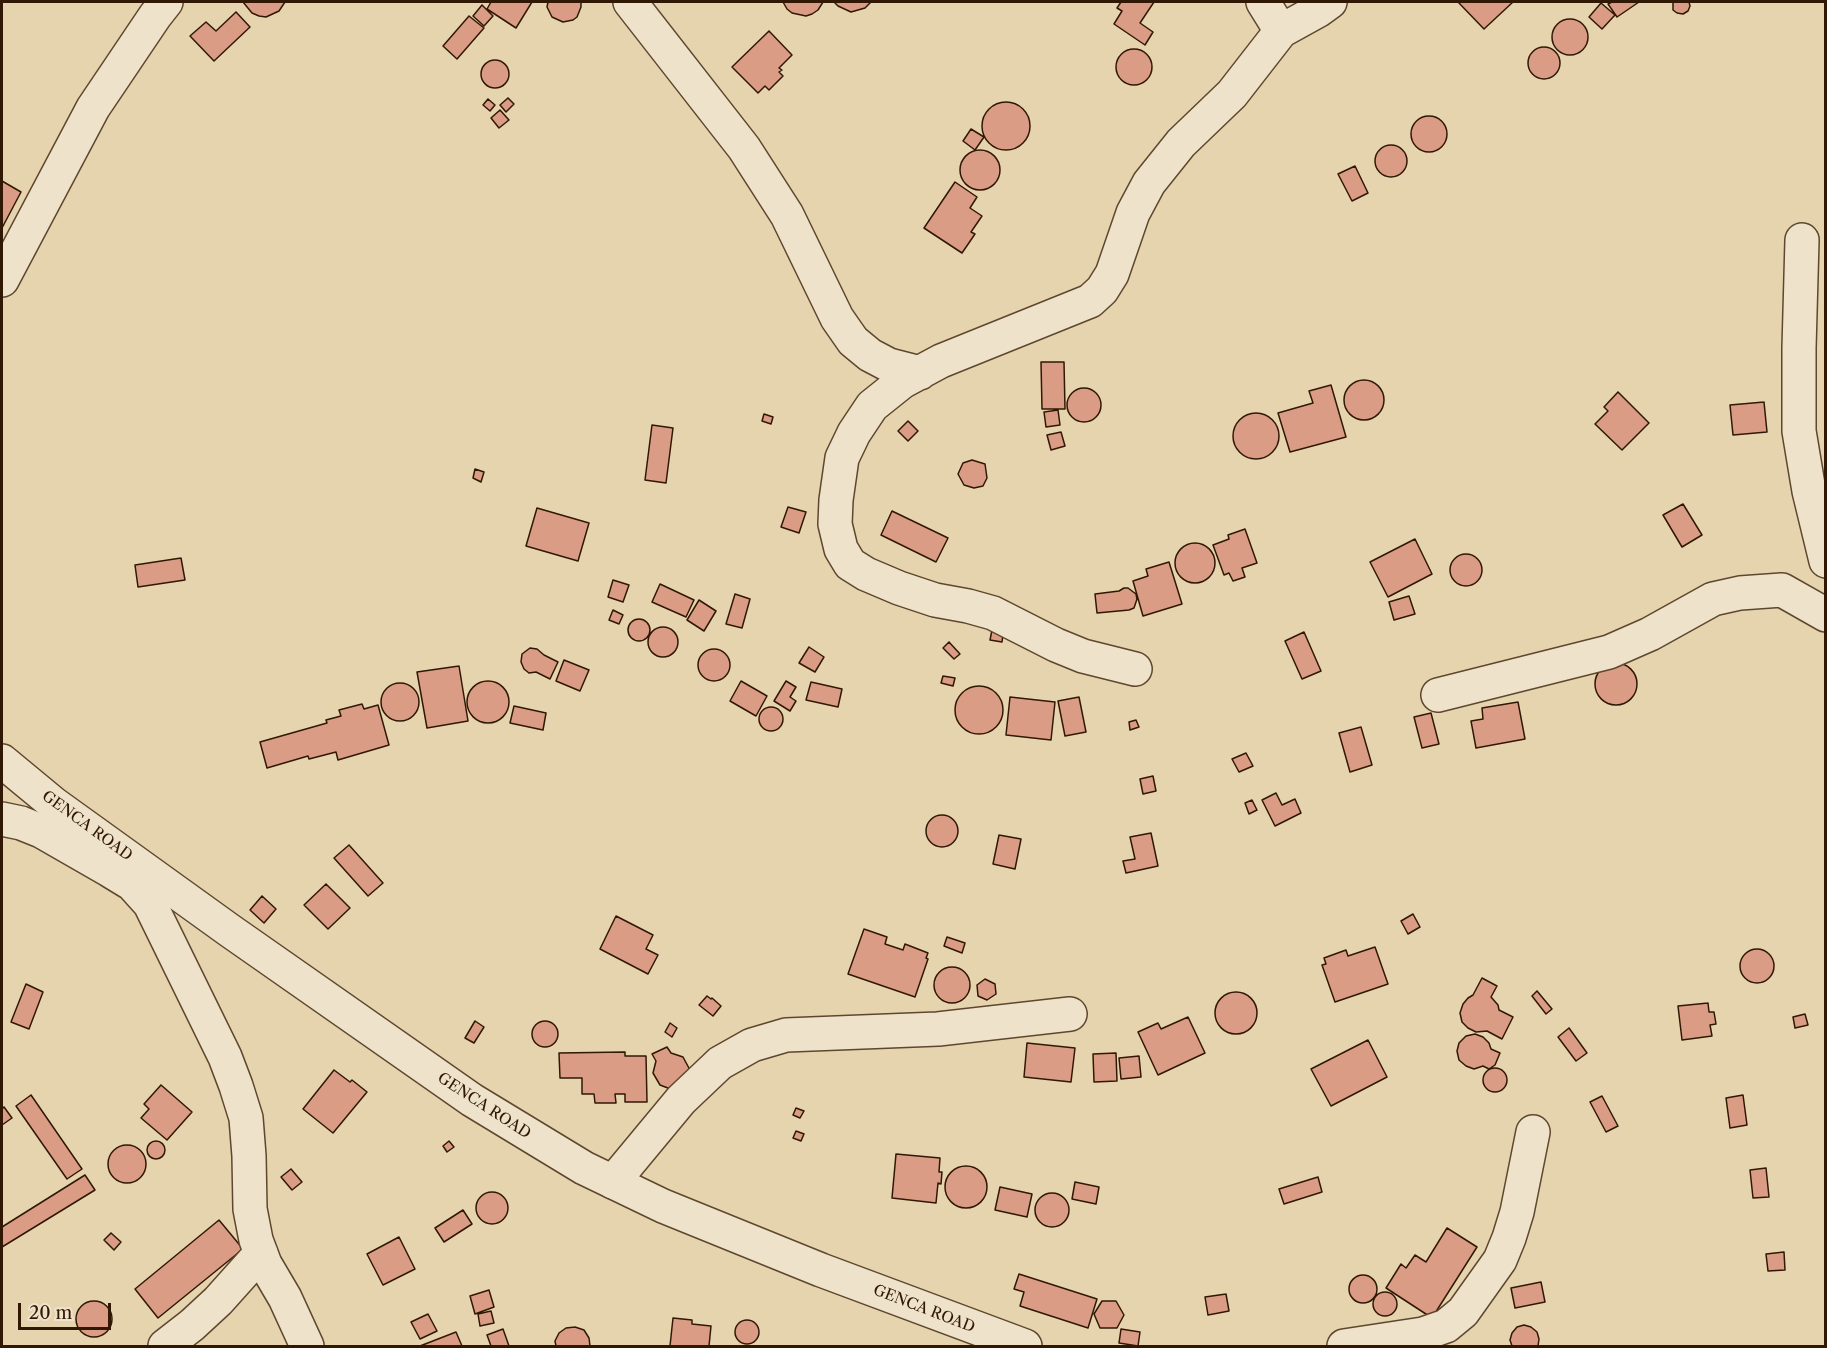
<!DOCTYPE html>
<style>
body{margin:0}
#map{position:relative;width:1827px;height:1348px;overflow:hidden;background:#e5d4ad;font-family:"Libre Caslon Text",serif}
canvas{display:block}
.frame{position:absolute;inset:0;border:3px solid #311804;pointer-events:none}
.scale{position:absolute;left:18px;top:1303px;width:93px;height:27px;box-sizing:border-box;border:3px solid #311804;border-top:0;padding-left:8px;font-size:18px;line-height:21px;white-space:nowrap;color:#311804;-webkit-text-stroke:4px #eee3ca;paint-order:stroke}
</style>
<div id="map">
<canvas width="1827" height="1348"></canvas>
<div class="frame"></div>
<div class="scale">20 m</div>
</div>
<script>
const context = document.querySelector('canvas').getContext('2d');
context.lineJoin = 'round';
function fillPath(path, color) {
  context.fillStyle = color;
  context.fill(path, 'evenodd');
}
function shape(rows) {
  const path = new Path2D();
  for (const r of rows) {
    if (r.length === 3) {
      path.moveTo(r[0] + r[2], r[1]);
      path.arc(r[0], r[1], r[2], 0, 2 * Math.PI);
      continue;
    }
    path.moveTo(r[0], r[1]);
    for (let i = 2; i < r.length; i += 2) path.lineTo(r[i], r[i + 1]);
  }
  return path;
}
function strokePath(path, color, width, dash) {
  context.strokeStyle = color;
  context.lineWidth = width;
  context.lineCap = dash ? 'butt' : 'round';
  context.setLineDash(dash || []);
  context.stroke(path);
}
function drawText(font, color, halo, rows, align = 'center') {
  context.font = font + ' "Libre Caslon Text",serif';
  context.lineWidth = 4.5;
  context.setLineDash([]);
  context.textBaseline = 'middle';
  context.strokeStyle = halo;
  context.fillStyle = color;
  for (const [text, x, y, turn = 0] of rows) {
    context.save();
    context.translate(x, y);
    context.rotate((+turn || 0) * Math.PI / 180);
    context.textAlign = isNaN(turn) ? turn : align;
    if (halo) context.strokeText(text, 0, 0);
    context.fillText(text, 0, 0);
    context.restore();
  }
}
const building = shape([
 [243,2,285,2,279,11,266,17,259,16,252,13,243,2],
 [491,2,532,2,516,28,487,9,491,2],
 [548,2,581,2,581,7,577,17,573,20,563,22,552,17,547,7,548,2],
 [783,2,823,2,818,10,812,14,806,16,792,13,787,9,783,2],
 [834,2,871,2,865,8,851,12,838,6,834,2],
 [1121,2,1154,2,1140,23,1153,32,1145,45,1114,24,1122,11,1117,8,1121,2],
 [1458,2,1513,2,1484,29,1458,2],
 [1612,2,1639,2,1617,17,1608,4,1612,2],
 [1673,2,1689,2,1690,6,1688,11,1683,14,1677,13,1673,10,1673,2],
 [1601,3,1615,15,1602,29,1589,17,1601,3],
 [482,5,493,16,484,26,473,16,482,5],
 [236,12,250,27,214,61,190,36,206,22,216,31,236,12],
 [469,16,484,28,457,59,443,46,469,16],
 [1570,37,18],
 [769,31,792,55,779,68,782,70,779,72,783,76,769,90,765,86,758,93,732,67,769,31],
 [1544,63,16],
 [1134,67,18],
 [495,74,14],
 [508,98,514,104,506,112,500,105,508,98],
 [488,99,495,105,490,111,483,105,488,99],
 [1006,126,24],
 [500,110,509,120,499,128,491,118,500,110],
 [1429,134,18],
 [971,129,984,137,975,150,963,141,971,129],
 [1391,161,16],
 [980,170,20],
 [1355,166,1368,193,1352,201,1338,174,1355,166],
 [2,181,21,192,2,228,2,181],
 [955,182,977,197,970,208,982,216,971,232,975,234,962,253,924,228,955,182],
 [1041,362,1064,362,1065,409,1042,409,1041,362],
 [1364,400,20],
 [1331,385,1346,437,1290,452,1278,413,1313,403,1309,391,1331,385],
 [1084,405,17],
 [1618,392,1649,423,1622,450,1595,424,1608,411,1604,407,1618,392],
 [1764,402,1767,432,1733,435,1730,405,1764,402],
 [1058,410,1060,425,1046,427,1044,412,1058,410],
 [1256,436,23],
 [764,414,773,417,771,424,762,421,764,414],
 [908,421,918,431,908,441,898,431,908,421],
 [652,425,673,428,666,483,645,480,652,425],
 [1061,432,1065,446,1051,450,1047,435,1061,432],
 [972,460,985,464,987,478,983,486,974,488,964,485,958,474,963,463,972,460],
 [475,469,484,472,481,482,473,478,475,469],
 [1683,504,1702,535,1682,547,1663,515,1683,504],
 [788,507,806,512,799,533,781,527,788,507],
 [537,508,589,523,578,561,526,546,537,508],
 [892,511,948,538,936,562,881,535,892,511],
 [1245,529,1257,563,1242,568,1245,577,1233,581,1229,573,1224,575,1213,545,1229,539,1228,535,1245,529],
 [1415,539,1432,574,1388,597,1370,562,1415,539],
 [1195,563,20],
 [1466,570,16],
 [181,558,185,580,138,587,135,565,181,558],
 [1169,562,1182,604,1143,616,1133,581,1148,576,1146,569,1169,562],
 [613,580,629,585,623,602,608,597,613,580],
 [660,584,694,600,686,617,652,602,660,584],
 [1124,588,1128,588,1136,594,1137,599,1134,608,1129,610,1097,613,1095,594,1119,591,1124,588],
 [735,594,750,599,742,628,726,624,735,594],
 [1409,596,1415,614,1394,620,1389,602,1409,596],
 [699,600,716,611,704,631,687,620,699,600],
 [613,610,623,615,619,624,609,620,613,610],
 [639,630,11],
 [993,625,1004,626,1002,642,990,640,993,625],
 [663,642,15],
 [1304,632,1321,671,1302,679,1285,641,1304,632],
 [949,642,960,654,954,659,943,648,949,642],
 [809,647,824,657,815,672,799,663,809,647],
 [530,648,537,649,544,655,558,662,550,679,536,672,529,673,524,669,521,662,522,654,530,648],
 [714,665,16],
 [564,660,589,670,580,691,556,681,564,660],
 [1616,684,21],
 [459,666,468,721,427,728,417,672,459,666],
 [943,676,955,678,953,686,941,683,943,676],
 [741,681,767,696,756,716,730,701,741,681],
 [786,681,796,687,790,697,796,701,790,711,774,701,786,681],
 [488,702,21],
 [811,682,842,689,838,707,806,700,811,682],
 [400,702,19],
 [979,710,24],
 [1010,697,1055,702,1051,740,1006,735,1010,697],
 [1079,697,1086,732,1065,736,1058,701,1079,697],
 [1518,702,1525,739,1476,748,1471,721,1483,719,1482,708,1518,702],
 [362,704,364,709,378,705,389,745,338,760,336,752,309,759,308,756,267,768,260,742,327,723,326,720,341,716,339,710,362,704],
 [514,706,546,713,543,730,510,723,514,706],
 [771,719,12],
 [1431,713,1439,744,1422,748,1414,717,1431,713],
 [1136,720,1139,727,1130,730,1129,722,1136,720],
 [1361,727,1372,765,1350,772,1339,733,1361,727],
 [1246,753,1253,766,1239,772,1232,759,1246,753],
 [1153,776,1156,791,1143,794,1140,779,1153,776],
 [1276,793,1282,805,1295,799,1301,813,1275,826,1262,800,1276,793],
 [1252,800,1257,810,1249,814,1245,803,1252,800],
 [942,831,16],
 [1151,833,1158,866,1126,873,1123,861,1135,859,1130,837,1151,833],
 [999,835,1021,839,1015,869,993,864,999,835],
 [349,845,383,883,368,896,334,858,349,845],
 [326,884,350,908,328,929,304,905,326,884],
 [262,896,276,909,264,923,250,910,262,896],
 [1413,914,1420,927,1408,934,1401,921,1413,914],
 [616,916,653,935,646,949,658,955,648,974,600,949,616,916],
 [864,929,887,937,885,944,903,950,905,944,928,953,926,958,928,959,915,997,848,974,864,929],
 [947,937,965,943,962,953,944,946,947,937],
 [1375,947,1388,984,1335,1002,1322,965,1326,964,1324,958,1346,950,1348,956,1375,947],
 [1757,966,17],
 [952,985,18],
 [1482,978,1497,986,1491,997,1498,1005,1499,1010,1513,1017,1502,1039,1487,1031,1476,1032,1468,1028,1462,1022,1460,1013,1463,1004,1468,998,1473,995,1482,978],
 [985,979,995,984,996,994,987,1000,978,996,977,985,985,979],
 [26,984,43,992,29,1029,11,1022,26,984],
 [1537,991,1552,1009,1546,1014,1532,996,1537,991],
 [1236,1013,21],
 [707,996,711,999,712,998,721,1006,713,1016,699,1005,707,996],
 [1708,1003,1709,1012,1714,1012,1716,1024,1710,1025,1712,1036,1682,1040,1678,1006,1708,1003],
 [1805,1014,1808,1025,1795,1028,1793,1017,1805,1014],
 [1188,1017,1205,1053,1158,1075,1138,1032,1158,1023,1161,1029,1188,1017],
 [545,1034,13],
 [475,1021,484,1027,474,1043,465,1038,475,1021],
 [670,1023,677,1028,672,1037,665,1032,670,1023],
 [1569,1028,1587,1053,1576,1061,1558,1037,1569,1028],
 [1475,1034,1483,1037,1489,1043,1491,1049,1500,1053,1495,1065,1489,1069,1483,1066,1474,1069,1466,1066,1459,1060,1457,1051,1459,1043,1466,1036,1475,1034],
 [1368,1040,1387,1077,1331,1106,1311,1069,1368,1040],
 [1027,1043,1075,1048,1071,1082,1024,1077,1027,1043],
 [667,1047,671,1053,683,1057,690,1070,673,1090,660,1085,653,1073,656,1061,652,1054,667,1047],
 [625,1052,625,1056,646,1056,647,1102,625,1102,625,1094,615,1094,616,1103,595,1103,594,1094,582,1094,582,1078,560,1078,559,1053,625,1052],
 [1116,1053,1117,1081,1094,1082,1093,1054,1116,1053],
 [1139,1056,1141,1077,1121,1079,1119,1058,1139,1056],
 [1495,1080,12],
 [334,1070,350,1082,352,1080,367,1092,333,1133,303,1109,334,1070],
 [161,1085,192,1112,167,1140,141,1118,149,1109,144,1104,161,1085],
 [31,1095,82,1169,67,1179,16,1106,31,1095],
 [1743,1095,1747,1125,1730,1128,1726,1098,1743,1095],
 [1602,1096,1618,1126,1606,1132,1590,1102,1602,1096],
 [4,1107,12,1118,2,1125,2,1109,4,1107],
 [796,1108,804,1111,800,1118,793,1115,796,1108],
 [796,1131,804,1134,801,1141,793,1138,796,1131],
 [156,1150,9],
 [449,1141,454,1147,447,1152,443,1146,449,1141],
 [127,1164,19],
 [896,1154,940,1158,939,1172,942,1172,941,1184,938,1183,936,1203,892,1198,896,1154],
 [966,1187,21],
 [1766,1168,1769,1197,1753,1198,1750,1170,1766,1168],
 [291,1169,302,1182,292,1190,281,1177,291,1169],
 [85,1175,95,1190,2,1247,2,1227,85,1175],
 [1318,1177,1322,1192,1284,1204,1279,1189,1318,1177],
 [1075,1182,1099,1187,1096,1204,1072,1199,1075,1182],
 [1000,1187,1032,1194,1027,1217,995,1210,1000,1187],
 [492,1208,16],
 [1052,1210,17],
 [463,1210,472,1224,444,1242,435,1228,463,1210],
 [219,1220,243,1249,158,1318,135,1289,219,1220],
 [1447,1228,1477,1247,1432,1318,1386,1288,1401,1264,1406,1268,1415,1255,1426,1262,1447,1228],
 [111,1233,121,1242,114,1250,104,1240,111,1233],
 [399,1237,415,1269,383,1285,367,1254,399,1237],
 [1784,1252,1785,1270,1768,1271,1766,1254,1784,1252],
 [1019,1274,1097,1299,1088,1328,1020,1306,1024,1292,1014,1289,1019,1274],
 [1363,1289,14],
 [1541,1282,1545,1302,1515,1308,1511,1288,1541,1282],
 [489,1290,494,1307,475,1314,470,1296,489,1290],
 [1385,1304,12],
 [1226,1294,1229,1311,1208,1315,1205,1297,1226,1294],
 [1102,1301,1116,1301,1124,1315,1117,1328,1100,1328,1094,1314,1102,1301],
 [94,1319,18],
 [491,1311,494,1323,480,1326,478,1314,491,1311],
 [428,1314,437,1331,420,1339,411,1322,428,1314],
 [673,1318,692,1320,692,1324,711,1326,709,1346,670,1346,673,1318],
 [747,1332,12],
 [1524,1325,1531,1327,1537,1332,1539,1339,1538,1346,1512,1346,1510,1340,1512,1333,1517,1327,1524,1325],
 [575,1327,584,1330,589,1338,590,1346,556,1346,555,1341,559,1333,566,1328,575,1327],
 [503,1329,509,1346,491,1346,487,1335,503,1329],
 [1121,1329,1140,1332,1138,1346,1119,1343,1121,1329],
 [456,1332,462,1346,420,1346,456,1332]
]);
const minor = shape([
 [630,2,744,148,787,215,837,318,853,341,870,355,889,365,920,373],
 [1263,2,1281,31],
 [1802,240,1799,348,1799,431,1809,491,1826,561],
 [2,280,93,108,155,16,166,2],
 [1135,669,1083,656,1056,645,993,613,968,606,935,600,899,588,866,574,850,564,841,549,835,524,836,500,842,458,854,433,872,406,902,382,941,361,1090,301,1102,290,1112,274,1133,213,1149,183,1181,143,1232,94,1281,31,1319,10,1330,2],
 [1438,695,1609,652,1650,634,1713,599,1740,593,1782,590,1826,615],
 [2,819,21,823,41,831,109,870,132,884,150,904,225,1057,236,1086,246,1118,249,1156,250,1209,256,1240,265,1264,285,1298,307,1346],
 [613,1182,681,1100,720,1063,752,1045,786,1035,938,1029,1070,1014],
 [165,1346,192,1325,218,1301,261,1253],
 [1344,1346,1423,1334,1446,1326,1463,1312,1500,1260,1509,1238,1517,1212,1533,1132]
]);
const tertiary = shape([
 [2,761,54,804,229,930,472,1100,584,1168,663,1206,821,1270,1025,1346]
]);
const streetNames = [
 ["GENCA ROAD",87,826,36],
 ["GENCA ROAD",484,1106,33],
 ["GENCA ROAD",924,1309,21]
];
fillPath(building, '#db9c86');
strokePath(building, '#311804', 1.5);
strokePath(minor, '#5e472e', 36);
strokePath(tertiary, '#5e472e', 36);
strokePath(minor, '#eee3ca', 33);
strokePath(tertiary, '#eee3ca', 33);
drawText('15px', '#311804', '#eee3ca', streetNames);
</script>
